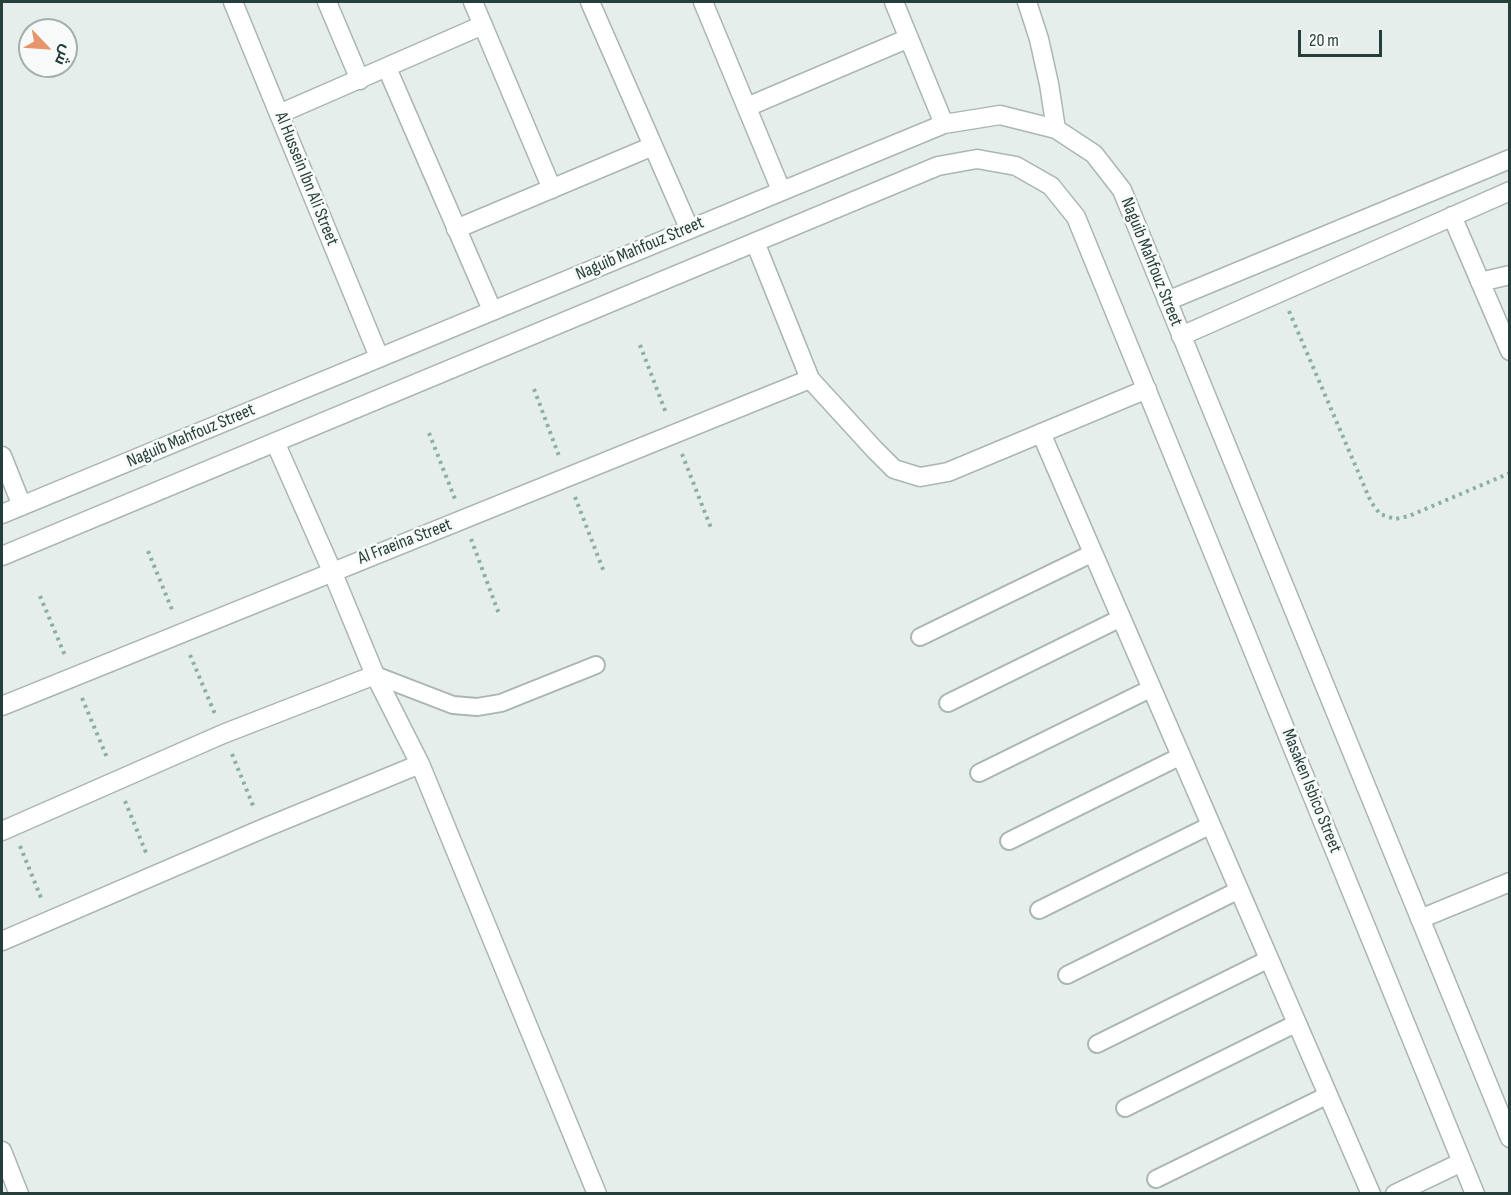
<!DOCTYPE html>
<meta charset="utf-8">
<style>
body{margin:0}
#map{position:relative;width:1511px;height:1195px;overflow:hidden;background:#e6eeeb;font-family:"Sofia Sans Condensed",Cairo,sans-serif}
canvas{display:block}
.frame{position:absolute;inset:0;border:3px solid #263f3a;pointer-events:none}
.north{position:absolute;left:18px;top:18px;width:60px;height:60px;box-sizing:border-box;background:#f7faf9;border:2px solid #a3afad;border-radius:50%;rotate:115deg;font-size:16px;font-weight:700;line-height:24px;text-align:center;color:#263f3a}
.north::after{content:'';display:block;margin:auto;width:21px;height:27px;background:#e7956c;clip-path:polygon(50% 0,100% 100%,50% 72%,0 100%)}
.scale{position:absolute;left:1298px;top:30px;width:84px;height:27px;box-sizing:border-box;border:3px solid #263f3a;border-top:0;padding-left:8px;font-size:18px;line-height:21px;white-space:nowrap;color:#263f3a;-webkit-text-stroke:4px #f7faf9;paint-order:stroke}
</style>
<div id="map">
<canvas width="1511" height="1195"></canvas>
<div class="frame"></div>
<div class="north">ش</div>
<div class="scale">20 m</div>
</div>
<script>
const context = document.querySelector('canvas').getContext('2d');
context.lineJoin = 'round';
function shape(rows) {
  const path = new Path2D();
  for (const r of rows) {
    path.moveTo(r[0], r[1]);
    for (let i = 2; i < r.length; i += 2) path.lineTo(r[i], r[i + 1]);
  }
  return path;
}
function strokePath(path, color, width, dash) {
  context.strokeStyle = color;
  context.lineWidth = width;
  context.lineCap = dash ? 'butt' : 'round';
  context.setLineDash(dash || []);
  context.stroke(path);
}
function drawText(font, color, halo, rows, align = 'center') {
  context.font = font + ' "Sofia Sans Condensed",sans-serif';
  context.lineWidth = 5;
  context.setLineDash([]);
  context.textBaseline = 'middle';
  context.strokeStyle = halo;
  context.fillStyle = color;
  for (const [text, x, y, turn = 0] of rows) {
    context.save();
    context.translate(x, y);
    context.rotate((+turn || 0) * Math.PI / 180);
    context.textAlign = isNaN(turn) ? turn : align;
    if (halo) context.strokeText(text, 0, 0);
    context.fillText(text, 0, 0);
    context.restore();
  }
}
const path = shape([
 [1289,311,1371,502,1380,514,1395,519,1409,516,1510,473],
 [640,345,666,413],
 [534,389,559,456],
 [429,433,455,499],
 [682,454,711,528],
 [575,497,604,572],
 [471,539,499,614],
 [148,551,173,612],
 [40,596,66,658],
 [190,655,215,714],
 [82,698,108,760],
 [232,754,254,808],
 [125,801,147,855],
 [20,846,42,900]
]);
const service = shape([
 [920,637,1093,553],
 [375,675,453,705,477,707,501,703,596,665],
 [948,703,1121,618],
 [979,773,1152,688],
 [1009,841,1181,756],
 [1039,910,1211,825],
 [1067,975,1239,890],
 [1097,1044,1269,959],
 [1125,1108,1297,1023],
 [1156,1179,1328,1095]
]);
const minor = shape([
 [233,2,379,357],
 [327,2,360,80],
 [473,2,552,189],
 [590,2,689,228],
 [703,2,781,190],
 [894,2,944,124],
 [1027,2,1039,39,1049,84,1056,129],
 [387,68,492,310],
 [747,107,909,38],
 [279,114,483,25],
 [1452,216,1510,351],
 [456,229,653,146],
 [755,242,810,379,874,449,894,469,920,477,948,472,1147,389],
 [1480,282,1510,275],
 [1167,301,1510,159],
 [1181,336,1510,191],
 [1041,433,1371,1194],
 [275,442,332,571,375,675,420,764,597,1194],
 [2,456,22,506],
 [2,514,944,124,1000,115,1056,129,1094,154,1122,190,1510,1138],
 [2,556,938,166,977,159,1016,166,1051,186,1076,217,1475,1194],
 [2,706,810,379],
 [2,831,223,734,375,675],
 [1420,919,1510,882],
 [2,941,262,829,420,764],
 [2,1151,19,1194],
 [1395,1194,1462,1162]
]);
const streetNames = [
 ["Al Hussein Ibn Ali Street",306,179,68],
 ["Naguib Mahfouz Street",640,249,-23],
 ["Naguib Mahfouz Street",1151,262,68],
 ["Naguib Mahfouz Street",191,436,-23],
 ["Al Fraeina Street",405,542,-21],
 ["Masaken Isbico Street",1311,791,68]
];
strokePath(service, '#a9b6b2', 20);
strokePath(minor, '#a9b6b2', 21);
strokePath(path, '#8aafa6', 4, [3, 4.5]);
strokePath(service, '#fff', 16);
strokePath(minor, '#fff', 18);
drawText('18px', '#263f3a', '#f7faf9', streetNames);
</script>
